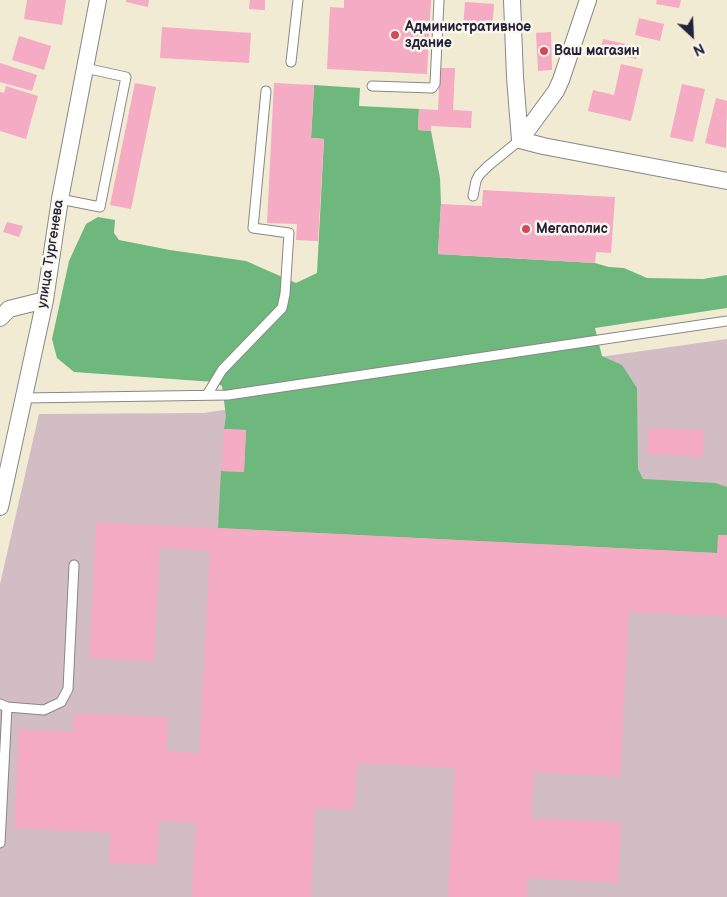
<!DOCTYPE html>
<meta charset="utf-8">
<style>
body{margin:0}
#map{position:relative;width:727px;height:897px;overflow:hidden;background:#f1ebd4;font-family:"Balsamiq Sans",sans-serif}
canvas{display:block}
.north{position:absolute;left:667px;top:10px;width:50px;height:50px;-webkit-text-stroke:4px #fbf7ec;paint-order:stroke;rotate:155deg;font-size:14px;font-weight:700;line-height:20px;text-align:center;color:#22223b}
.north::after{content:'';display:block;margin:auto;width:18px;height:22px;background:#22223b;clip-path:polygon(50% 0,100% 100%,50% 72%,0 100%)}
</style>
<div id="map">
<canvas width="727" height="897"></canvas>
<div class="north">N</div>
</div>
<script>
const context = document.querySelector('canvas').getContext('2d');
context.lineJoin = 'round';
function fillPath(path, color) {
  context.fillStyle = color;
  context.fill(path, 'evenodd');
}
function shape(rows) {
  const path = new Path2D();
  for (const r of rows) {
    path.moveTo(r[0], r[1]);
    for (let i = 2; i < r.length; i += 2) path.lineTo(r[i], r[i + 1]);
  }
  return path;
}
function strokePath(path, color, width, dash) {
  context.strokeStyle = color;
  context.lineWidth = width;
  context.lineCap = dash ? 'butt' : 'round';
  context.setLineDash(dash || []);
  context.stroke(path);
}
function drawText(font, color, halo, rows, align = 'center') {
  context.font = font + ' "Balsamiq Sans",sans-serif';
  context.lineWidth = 5;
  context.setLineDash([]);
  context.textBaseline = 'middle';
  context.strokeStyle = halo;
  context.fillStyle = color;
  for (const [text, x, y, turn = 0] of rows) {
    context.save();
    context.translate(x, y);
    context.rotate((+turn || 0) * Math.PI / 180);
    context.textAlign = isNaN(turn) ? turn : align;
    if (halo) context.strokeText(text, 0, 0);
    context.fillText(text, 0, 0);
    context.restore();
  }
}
const industrial = shape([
 [727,339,727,897,0,897,0,584,39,414,203,413]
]);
const forest = shape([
 [314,85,360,88,359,106,419,109,418,130,431,131,440,178,441,204,438,254,595,263,609,267,624,268,647,278,703,279,727,275,727,308,595,328,602,356,622,365,637,388,638,469,643,479,715,483,727,487,727,535,717,553,218,528,221,471,244,472,246,430,224,429,226,416,222,386,214,382,74,372,57,358,52,339,69,261,86,224,98,217,115,220,114,233,119,240,170,250,246,261,296,283,317,273,324,139,311,138]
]);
const building = shape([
 [27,0,66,0,62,25,24,19],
 [126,0,149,0,148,7,126,2],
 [250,0,265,0,265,10,249,9],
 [344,0,431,0,427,74,327,69,330,7,344,8],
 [657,0,681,0,679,8,656,4],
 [465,2,494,4,492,32,463,29],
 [639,18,664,24,660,41,635,35],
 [162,27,251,33,249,63,160,58],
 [551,32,552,70,538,71,536,33],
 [19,36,51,46,44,70,12,60],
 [603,39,639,47,636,59,600,51],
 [0,63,37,75,32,91,0,82],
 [621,64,643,69,631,121,588,111,593,90,614,95],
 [440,68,455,68,453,110,472,111,471,128,431,126,431,131,418,130,419,109,438,110],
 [135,83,156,87,131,209,110,205],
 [274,83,314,85,311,138,324,139,318,241,296,240,297,224,267,223],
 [682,84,705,89,693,142,670,137],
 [6,86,38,96,26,139,0,131,0,92,4,93],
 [716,98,727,101,726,148,705,143],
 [483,190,615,197,611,253,596,252,595,263,438,254,441,204,482,206],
 [7,222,23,226,19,237,3,232],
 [649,428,704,430,703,457,647,454],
 [224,429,246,430,244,472,221,471],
 [96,522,717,553,718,535,727,535,727,617,629,612,620,777,534,772,531,818,621,822,618,883,528,878,527,897,448,897,455,768,357,763,354,810,315,808,311,897,192,897,196,823,159,821,157,865,109,863,111,833,14,828,19,729,73,732,74,713,168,717,166,751,199,753,210,551,160,548,154,661,89,658]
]);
const service = shape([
 [291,62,298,0],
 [372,86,432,88,435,84,439,0],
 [473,196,476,181,479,175,488,166,520,140],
 [60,199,100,207,126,77,85,68],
 [207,395,222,370,282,308,285,294,289,233,253,228,266,91],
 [24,398,228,395,727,321],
 [0,704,7,707,44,710,61,702,68,689,74,565],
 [0,843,7,707]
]);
const minor = shape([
 [512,0,515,77,520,140,543,146,727,181],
 [520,140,556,91,561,80,588,0],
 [0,318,9,309,45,300],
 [0,507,45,300,60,199,98,0]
]);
const markers = [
 [395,35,5,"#d1495b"],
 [544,51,5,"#d1495b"],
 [526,229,5,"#d1495b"]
];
const poiNames = [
 ["Административное",405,27],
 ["здание",405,43],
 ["Ваш магазин",554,51],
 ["Мегаполис",536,229]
];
const streetNames = [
 ["улица Тургенева",51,254,-81]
];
fillPath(industrial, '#d2bdc5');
fillPath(forest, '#6eb87e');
fillPath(building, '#f4abc3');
strokePath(service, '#8a8688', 11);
strokePath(minor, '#8a8688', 18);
strokePath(service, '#fff', 9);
strokePath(minor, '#fff', 16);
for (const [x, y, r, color] of markers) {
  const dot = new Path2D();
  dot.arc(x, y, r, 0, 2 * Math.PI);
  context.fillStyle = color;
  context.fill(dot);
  strokePath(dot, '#fbf7ec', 2);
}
drawText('bold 14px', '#22223b', '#fbf7ec', poiNames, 'left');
drawText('14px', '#22223b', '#fbf7ec', streetNames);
</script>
